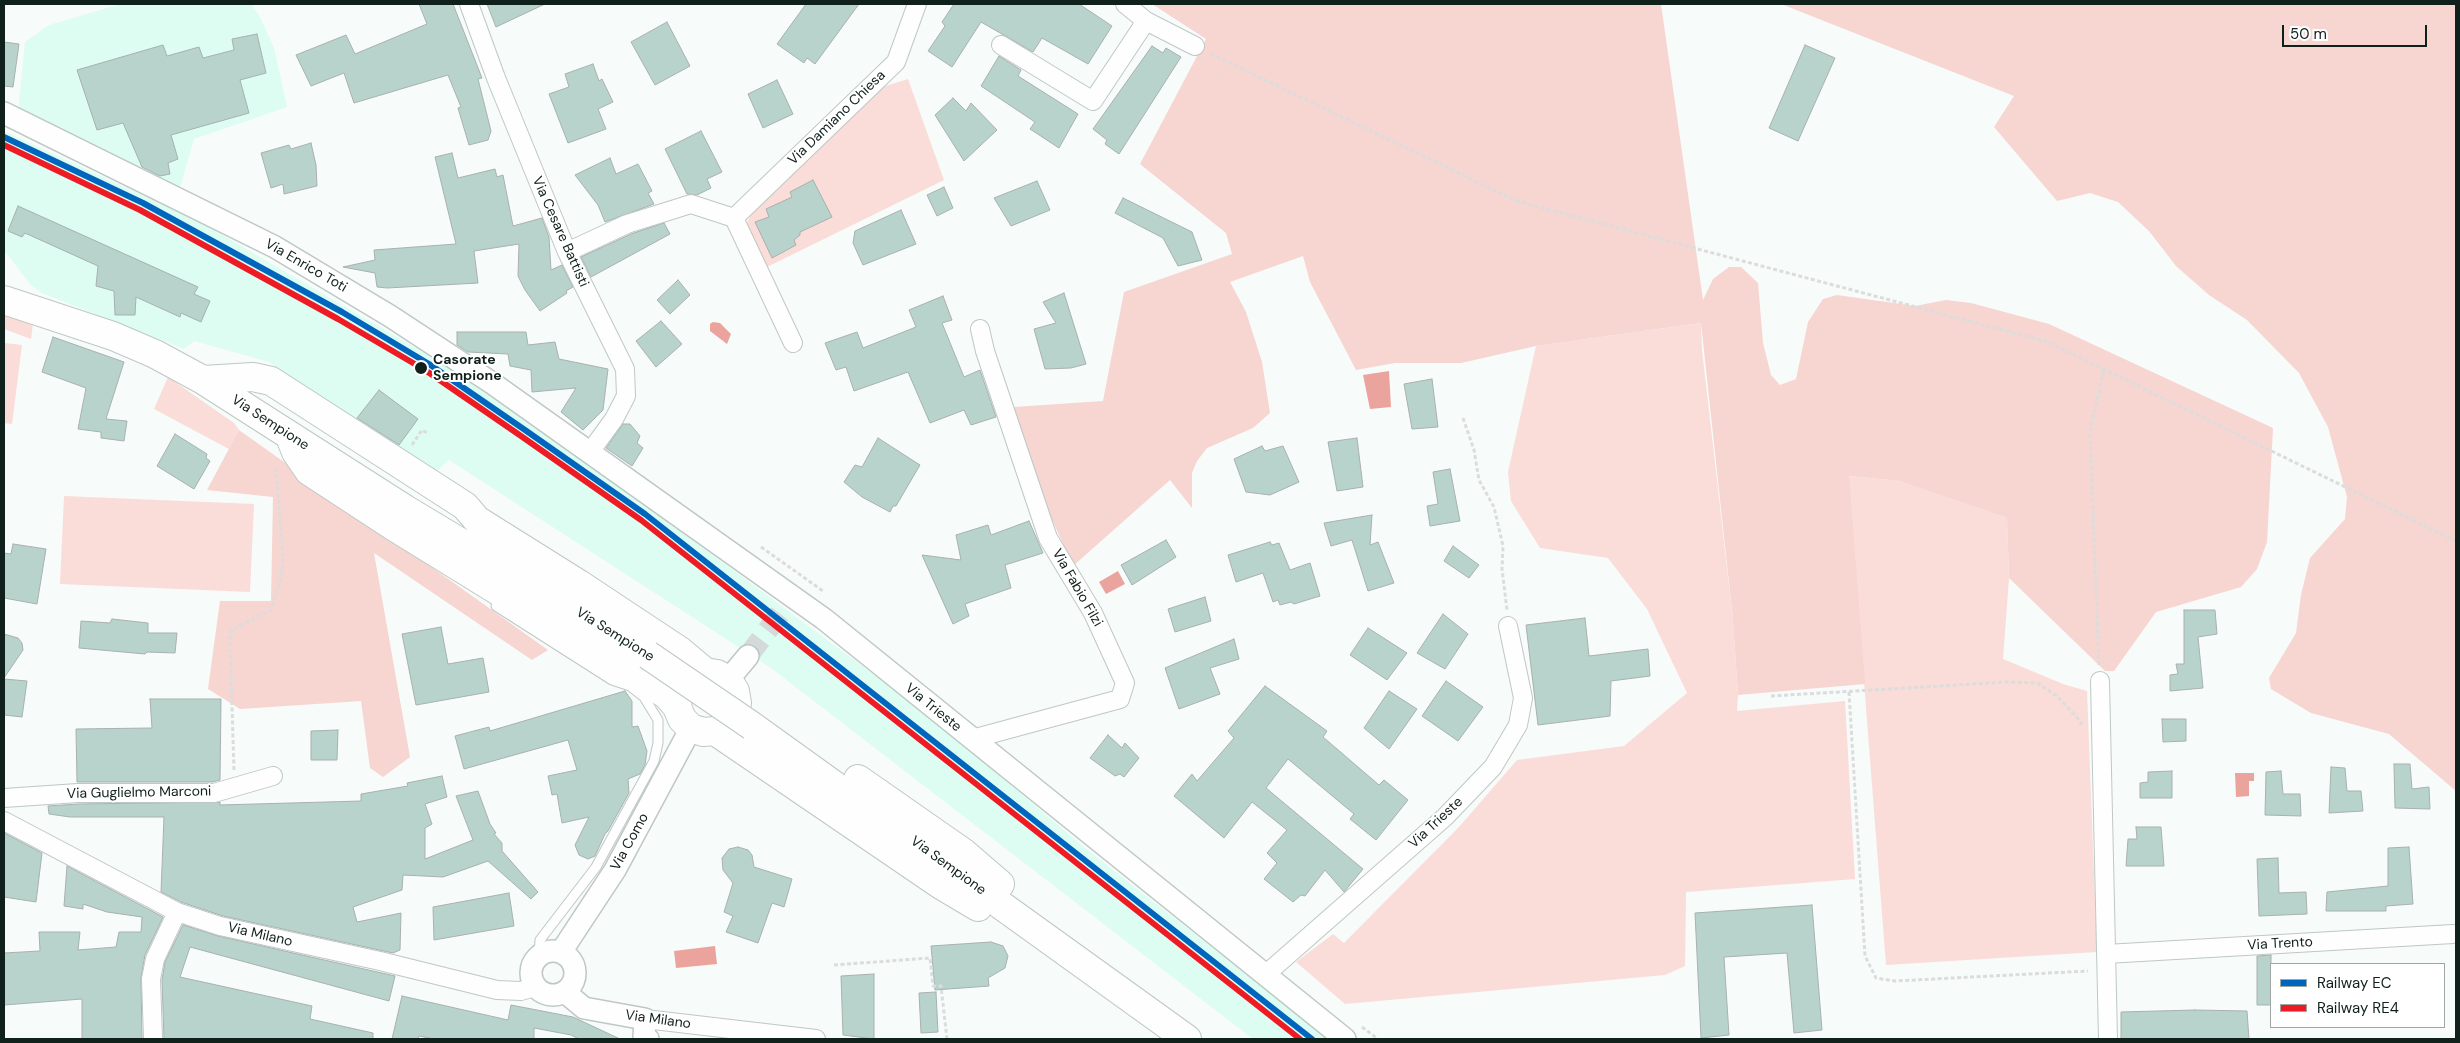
<!DOCTYPE html>
<style>
body{margin:0}
#map{position:relative;width:2460px;height:1043px;overflow:hidden;background:#f7fbfa;font-family:"DM Sans",sans-serif}
canvas{display:block}
.frame{position:absolute;inset:0;border:5px solid #10201b;pointer-events:none}
.legend{position:absolute;left:2270px;top:963px;width:175px;height:65px;box-sizing:border-box;background:#fff;border:1px solid #9fa6a4;margin:0;padding:6px 9px;list-style:none;font-size:15px;color:#10201b}
.legend li{display:flex;align-items:center;gap:10px;height:25px}
.legend b{width:25px;border:1px solid #9fa6a4}
.scale{position:absolute;left:2282px;top:25px;width:145px;height:22px;box-sizing:border-box;border:2px solid #10201b;border-top:0;padding-left:6px;font-size:15px;line-height:18px;white-space:nowrap;color:#10201b;-webkit-text-stroke:4px #fff;paint-order:stroke}
</style>
<div id="map">
<canvas width="2460" height="1043"></canvas>
<div class="frame"></div>
<ul class="legend">
<li><b style="height:6px;background:#0065bd"></b>Railway EC</li>
<li><b style="height:6px;background:#ed1c24"></b>Railway RE4</li>
</ul>
<div class="scale">50 m</div>
</div>
<script>
const context = document.querySelector('canvas').getContext('2d');
context.lineJoin = 'round';
function fillPath(path, color) {
  context.fillStyle = color;
  context.fill(path, 'evenodd');
}
function shape(rows) {
  const path = new Path2D();
  for (const r of rows) {
    if (r.length === 3) {
      path.moveTo(r[0] + r[2], r[1]);
      path.arc(r[0], r[1], r[2], 0, 2 * Math.PI);
      continue;
    }
    path.moveTo(r[0], r[1]);
    for (let i = 2; i < r.length; i += 2) path.lineTo(r[i], r[i + 1]);
  }
  return path;
}
function strokePath(path, color, width, dash) {
  context.strokeStyle = color;
  context.lineWidth = width;
  context.lineCap = dash ? 'butt' : 'round';
  context.setLineDash(dash || []);
  context.stroke(path);
}
function drawText(font, color, halo, rows, align = 'center') {
  context.font = font + ' "DM Sans",sans-serif';
  context.lineWidth = 4;
  context.setLineDash([]);
  context.textBaseline = 'middle';
  context.strokeStyle = halo;
  context.fillStyle = color;
  for (const [text, x, y, turn = 0] of rows) {
    context.save();
    context.translate(x, y);
    context.rotate((+turn || 0) * Math.PI / 180);
    context.textAlign = isNaN(turn) ? turn : align;
    if (halo) context.strokeText(text, 0, 0);
    context.fillText(text, 0, 0);
    context.restore();
  }
}
const built = shape([
 [121,4,251,4,260,17,274,48,287,107,194,139,179,191,18,113,25,42,49,25],
 [4,131,200,222,474,382,625,490,923,711,1085,848,1328,1039,1253,1039,771,668,449,460,435,473,336,410,269,362,194,341,184,349,42,293,30,284,4,250]
]);
const green = shape([
 [908,79,944,180,765,268,750,238,747,223,753,209,879,88],
 [4,312,33,323,31,339,4,329],
 [1701,323,1702,350,1733,620,1738,695,1737,711,1845,701,1855,879,1686,892,1685,966,1665,975,1345,1004,1296,962,1333,934,1344,943,1459,827,1517,760,1624,746,1687,693,1647,609,1608,558,1540,548,1511,501,1508,472,1536,346],
 [4,343,22,345,12,424,4,423],
 [168,377,234,423,239,430,229,449,154,409],
 [1848,476,1899,481,2007,518,2009,578,2003,659,2063,684,2087,691,2097,952,1886,965],
 [64,496,254,504,250,592,60,584]
]);
const forest = shape([
 [1152,4,1661,4,1703,300,1713,279,1729,267,1741,267,1758,283,1763,343,1771,375,1780,385,1796,379,1808,322,1823,299,1837,295,1915,306,1946,300,1971,303,2049,324,2273,428,2267,542,2257,569,2241,587,2156,612,2114,671,2105,671,2009,578,2007,518,1899,481,1849,476,1865,684,1738,695,1733,620,1701,323,1536,346,1461,363,1395,363,1356,370,1310,282,1303,256,1230,282,1246,312,1262,362,1270,413,1253,428,1207,448,1197,461,1192,473,1192,508,1170,480,1073,566,1042,497,1014,407,1103,401,1124,292,1232,254,1226,233,1140,164,1206,39],
 [1781,4,2456,4,2456,791,2389,734,2311,713,2271,689,2269,678,2296,633,2301,595,2310,558,2345,519,2347,497,2328,427,2299,373,2247,320,2209,295,2176,266,2149,231,2118,202,2090,193,2057,201,1994,127,2014,96],
 [239,430,548,650,532,660,374,553,410,757,383,777,370,768,361,701,240,709,208,689,220,601,271,601,273,497,207,490]
]);
const water = shape([
 [713,322,720,323,731,334,727,344,710,331,710,324],
 [1389,371,1391,407,1370,409,1363,375],
 [1118,571,1125,584,1106,594,1099,582],
 [2235,773,2254,773,2254,781,2249,781,2249,796,2236,797],
 [715,946,717,964,676,968,674,951]
]);
const building = shape([
 [419,4,453,4,482,78,478,79,491,131,488,140,469,145,458,108,461,107,448,75,354,103,344,73,311,86,296,55,346,35,355,54,427,24,419,4],
 [487,4,545,4,496,27,487,4],
 [806,4,859,4,815,64,807,58,804,63,777,44,806,4],
 [954,4,1079,4,1112,26,1088,64,1042,38,1033,52,981,22,952,67,928,51,945,26,942,22,954,4],
 [667,22,690,66,655,85,631,42,667,22],
 [257,34,266,73,240,80,249,113,171,135,178,159,168,163,170,174,160,176,142,167,123,123,97,130,77,70,163,45,167,56,199,47,203,58,234,50,232,39,257,34],
 [4,42,19,44,13,87,4,86,4,42],
 [1805,45,1835,58,1798,141,1769,128,1805,45],
 [1152,46,1163,53,1166,48,1181,57,1119,154,1105,144,1107,140,1093,129,1152,46],
 [999,56,1021,70,1018,76,1078,114,1059,148,1030,129,1035,122,981,86,999,56],
 [593,64,599,81,602,79,613,102,598,109,606,129,568,143,549,94,569,87,565,74,593,64],
 [777,80,793,114,763,128,748,94,777,80],
 [953,98,966,111,971,103,997,130,964,161,935,115,953,98],
 [701,131,722,172,707,179,711,188,697,195,687,194,665,149,701,131],
 [311,143,316,165,317,186,284,194,283,184,271,188,261,153,289,145,291,149,311,143],
 [452,153,458,178,495,169,497,177,503,175,513,226,542,218,549,237,551,270,562,265,573,287,566,291,567,293,540,311,525,290,518,276,519,244,474,251,478,283,387,288,377,287,375,273,343,267,375,260,374,250,456,244,435,157,452,153],
 [610,158,616,174,638,164,652,191,648,193,654,204,605,222,598,205,575,175,610,158],
 [813,180,832,217,800,232,800,235,794,240,796,245,772,258,755,222,769,217,766,209,792,197,790,192,813,180],
 [1037,181,1050,210,1011,226,994,198,1037,181],
 [944,187,953,208,937,216,927,195,944,187],
 [1123,198,1192,232,1202,260,1178,266,1163,238,1115,213,1123,198],
 [18,206,198,287,194,294,210,301,201,322,181,313,180,317,136,297,135,315,115,315,114,291,96,286,98,266,25,233,22,237,8,231,18,206],
 [901,210,916,244,863,265,853,243,855,231,901,210],
 [664,223,670,234,591,277,581,257,631,234,664,223],
 [678,280,690,295,670,314,657,300,678,280],
 [1064,293,1086,364,1071,368,1045,369,1034,329,1056,323,1043,302,1064,293],
 [943,296,952,320,942,323,964,377,980,370,996,417,971,425,964,410,930,423,908,372,854,391,846,367,836,370,825,343,857,332,863,348,916,327,909,310,943,296],
 [661,321,682,344,656,367,636,341,661,321],
 [457,332,526,332,528,345,555,342,559,359,608,369,603,410,583,430,561,412,576,388,532,392,531,370,510,366,508,354,468,352,457,345,457,332],
 [53,337,124,362,106,419,127,421,124,441,101,438,101,432,78,429,86,388,42,372,53,337],
 [1432,379,1438,427,1412,429,1404,384,1432,379],
 [379,390,418,419,399,445,357,418,379,390],
 [623,424,630,424,640,436,637,443,643,448,632,466,606,448,623,424],
 [175,434,207,454,206,458,210,461,194,489,157,466,175,434],
 [878,438,920,465,896,506,893,506,890,512,862,497,844,482,855,465,862,467,878,438],
 [1357,438,1363,487,1337,491,1328,442,1357,438],
 [1262,446,1265,451,1283,446,1299,482,1270,495,1246,492,1234,459,1262,446],
 [1450,469,1460,521,1430,526,1427,506,1438,504,1433,472,1450,469],
 [1372,515,1370,545,1378,542,1394,583,1368,591,1352,540,1331,546,1324,523,1372,515],
 [1029,521,1043,553,1005,565,1011,588,965,604,969,616,953,624,922,555,961,560,956,535,988,525,991,535,1029,521],
 [1166,540,1176,557,1132,585,1121,565,1166,540],
 [1270,542,1272,545,1279,543,1290,570,1310,563,1320,596,1294,604,1291,602,1280,605,1278,600,1273,602,1263,573,1236,582,1228,555,1270,542],
 [13,544,46,549,37,604,4,598,4,553,11,554,13,544],
 [1453,546,1479,565,1469,578,1444,561,1453,546],
 [1205,597,1211,621,1175,632,1168,609,1205,597],
 [2184,610,2215,610,2217,634,2198,637,2203,688,2170,691,2170,675,2178,674,2176,664,2184,664,2184,610],
 [1443,614,1468,634,1445,669,1417,653,1443,614],
 [1585,618,1589,656,1648,649,1650,676,1611,681,1610,716,1538,725,1526,625,1585,618],
 [112,619,148,623,148,633,177,633,175,653,147,652,145,654,79,648,81,621,110,623,112,619],
 [441,627,448,664,483,658,489,692,416,705,402,634,441,627],
 [1368,628,1407,653,1387,680,1350,655,1368,628],
 [4,634,18,638,22,643,23,650,4,678,4,634],
 [1234,639,1239,659,1210,668,1220,694,1179,709,1165,668,1234,639],
 [4,679,27,681,22,717,4,715,4,679],
 [1446,681,1483,707,1458,741,1422,716,1446,681],
 [1265,686,1327,731,1323,737,1379,785,1384,780,1408,800,1376,840,1350,819,1354,814,1288,759,1266,788,1363,869,1344,892,1325,870,1305,896,1301,895,1293,902,1264,879,1277,863,1267,853,1287,830,1252,802,1224,838,1174,796,1192,774,1197,781,1234,738,1228,731,1265,686],
 [625,691,632,701,632,727,638,726,647,751,645,765,640,774,628,779,629,793,608,831,605,834,595,856,588,859,579,855,575,845,589,817,562,823,557,794,552,795,548,776,577,770,568,740,464,769,455,736,489,727,490,731,625,691],
 [1389,691,1417,709,1389,749,1364,728,1389,691],
 [150,699,221,699,220,780,212,782,77,782,76,729,152,728,150,699],
 [2162,719,2186,719,2186,741,2163,742,2162,719],
 [338,730,337,760,311,760,311,731,338,730],
 [1108,735,1122,748,1125,743,1139,758,1124,777,1120,774,1115,776,1090,758,1108,735],
 [2394,764,2410,764,2412,789,2429,787,2430,809,2395,808,2394,764],
 [2331,767,2345,768,2347,791,2361,791,2363,811,2329,813,2331,767],
 [2172,771,2172,798,2140,798,2140,783,2148,782,2148,772,2172,771],
 [2281,771,2283,794,2300,794,2301,816,2265,815,2266,772,2281,771],
 [442,776,447,797,425,804,432,824,425,828,425,859,473,840,456,796,478,791,490,824,496,833,494,834,502,843,502,851,538,892,531,899,488,861,443,877,403,875,402,890,353,907,357,922,401,913,400,950,393,953,223,916,181,902,161,892,164,817,70,817,49,814,48,806,78,804,220,802,220,805,361,801,361,794,408,786,407,783,442,776],
 [2136,827,2161,827,2164,866,2126,866,2128,839,2137,839,2136,827],
 [4,833,42,853,36,902,4,897,4,833],
 [738,847,748,850,752,855,754,867,792,879,784,907,772,903,758,943,726,932,733,916,724,912,733,883,723,870,722,858,729,849,738,847],
 [2409,847,2413,904,2386,906,2386,911,2326,911,2327,892,2388,886,2388,848,2409,847],
 [2278,858,2279,893,2306,892,2307,914,2259,916,2257,859,2278,858],
 [67,866,163,917,145,955,141,977,142,1039,82,1039,82,999,4,1005,4,953,40,951,39,932,80,932,78,950,116,947,119,932,141,932,142,917,107,912,83,904,83,909,64,906,67,866],
 [509,893,514,926,434,940,433,907,509,893],
 [1812,905,1822,1030,1794,1033,1787,953,1724,957,1729,1035,1701,1038,1695,913,1812,905],
 [183,925,218,936,395,976,389,1001,190,947,180,977,312,1006,310,1019,373,1033,373,1039,164,1039,162,980,165,962,183,925],
 [991,942,1003,946,1008,956,1005,968,988,978,989,986,935,990,931,946,991,942],
 [2271,955,2271,1005,2257,1005,2257,956,2271,955],
 [874,974,874,1039,843,1035,841,976,874,974],
 [936,992,938,1032,921,1033,919,993,936,992],
 [402,996,508,1020,511,1005,573,1017,620,1039,579,1039,571,1035,534,1028,534,1039,434,1039,419,1036,418,1039,392,1039,402,996],
 [2195,1010,2247,1011,2249,1039,2121,1039,2121,1012,2195,1010]
]);
const tertiaryTunnel = shape([
 [748,656,786,606]
]);
const path = shape([
 [1211,54,1517,201,2048,342,2456,541],
 [1463,418,1474,450,1479,480,1494,507,1503,546,1502,569,1507,610],
 [412,445,422,430,429,434],
 [761,547,823,591],
 [2099,665,2090,432,2104,369],
 [1849,692,1865,956,1876,978,1895,981,2088,971],
 [1771,696,2007,682,2037,683,2057,696,2076,716,2082,725],
 [234,770,230,639,232,629,271,610,281,578,283,556,276,466],
 [834,965,930,958,933,986,941,986,947,1039],
 [1362,1027,1378,1039]
]);
const service = shape([
 [496,606,612,680,630,686,644,697,658,720,658,743,654,761,596,867,540,940,539,955]
]);
const minor = shape([
 [469,4,496,78,567,252,625,369,626,396,614,419,590,452],
 [1146,21,1195,46],
 [1001,45,1093,101,1146,21,1125,4],
 [734,218,793,343],
 [567,252,627,224,691,204,734,218,896,62,917,4],
 [2100,681,2108,1039],
 [972,739,1120,699,1125,683,1093,613,1048,538,985,351,980,329],
 [4,798,78,793,214,793,273,776],
 [4,821,177,912,220,926,380,961,497,990,521,991,535,987],
 [2106,954,2453,934],
 [1265,975,1445,817,1493,767,1518,725,1523,698,1508,626],
 [645,1019,816,1039],
 [153,1039,151,979,155,959,177,912]
]);
const tertiary = shape([
 [4,113,275,247,390,316,492,383,824,619,1345,1039],
 [728,680,748,656],
 [553,973,22],
 [561,952,615,870,691,728],
 [566,993,584,1008,645,1019,644,1036,648,1039]
]);
const primary = shape([
 [4,300,113,336,155,354,203,380,405,509,648,655],
 [203,380,253,377,271,381,465,506,477,520,579,584,680,651,705,672],
 [290,437,296,452,309,471,393,526,667,695,677,707,682,719,691,728,703,732,715,731,727,725,734,715,737,703,735,691,728,680,717,674,705,672,693,675,683,684,678,695,677,707],
 [752,726,1187,1039],
 [715,731,941,885,978,907],
 [858,779,964,853,1000,884]
]);
const primaryBridge = shape([
 [648,655,752,726]
]);
const rail1 = shape([
 [4,137,143,203,342,312,429,364,525,430,645,514,1312,1039]
]);
const rail2 = shape([
 [4,145,140,210,338,319,425,370,521,436,641,520,1300,1039]
]);
const markers = [
 [421,368,7,"#10201b"]
];
const streetNames = [
 ["Via Damiano Chiesa",837,118,-44],
 ["Via Cesare Battisti",560,232,66],
 ["Via Enrico Toti",306,266,30],
 ["Via Sempione",270,423,33],
 ["Via Fabio Filzi",1077,588,60],
 ["Via Sempione",615,635,32],
 ["Via Trieste",933,708,39],
 ["Via Guglielmo Marconi",139,793,-1],
 ["Via Trieste",1436,823,-43],
 ["Via Como",630,842,-61],
 ["Via Sempione",948,866,36],
 ["Via Milano",260,935,13],
 ["Via Trento",2280,944,-3],
 ["Via Milano",658,1020,8]
];
const stopNames = [
 ["Casorate",433,360],
 ["Sempione",433,376]
];
fillPath(built, '#ddfcf2');
fillPath(green, '#fadcd8');
fillPath(forest, '#f7d5d1');
fillPath(water, '#eaa49d');
fillPath(building, '#b7d3cc');
strokePath(building, '#a8b1af', 1);
strokePath(tertiaryTunnel, '#d4dad9', 21, [21, 11]);
strokePath(service, '#bec8c5', 11);
strokePath(minor, '#bec8c5', 20);
strokePath(tertiary, '#bec8c5', 24);
strokePath(primary, '#bec8c5', 30);
strokePath(path, '#dbdddc', 3, [4, 2.5]);
strokePath(service, '#fefefe', 9);
strokePath(minor, '#fefefe', 18);
strokePath(tertiary, '#fefefe', 21);
strokePath(primary, '#fefefe', 28);
strokePath(primaryBridge, '#bec8c5', 30, []);
strokePath(primaryBridge, '#fefefe', 28);
strokePath(rail1, '#0065bd', 6);
strokePath(rail2, '#ed1c24', 6);
for (const [x, y, r, color] of markers) {
  const dot = new Path2D();
  dot.arc(x, y, r, 0, 2 * Math.PI);
  context.fillStyle = color;
  context.fill(dot);
  strokePath(dot, '#fff', 2);
}
drawText('14px', '#10201b', '#fff', streetNames);
drawText('bold 14px', '#10201b', '#fff', stopNames, 'left');
</script>
